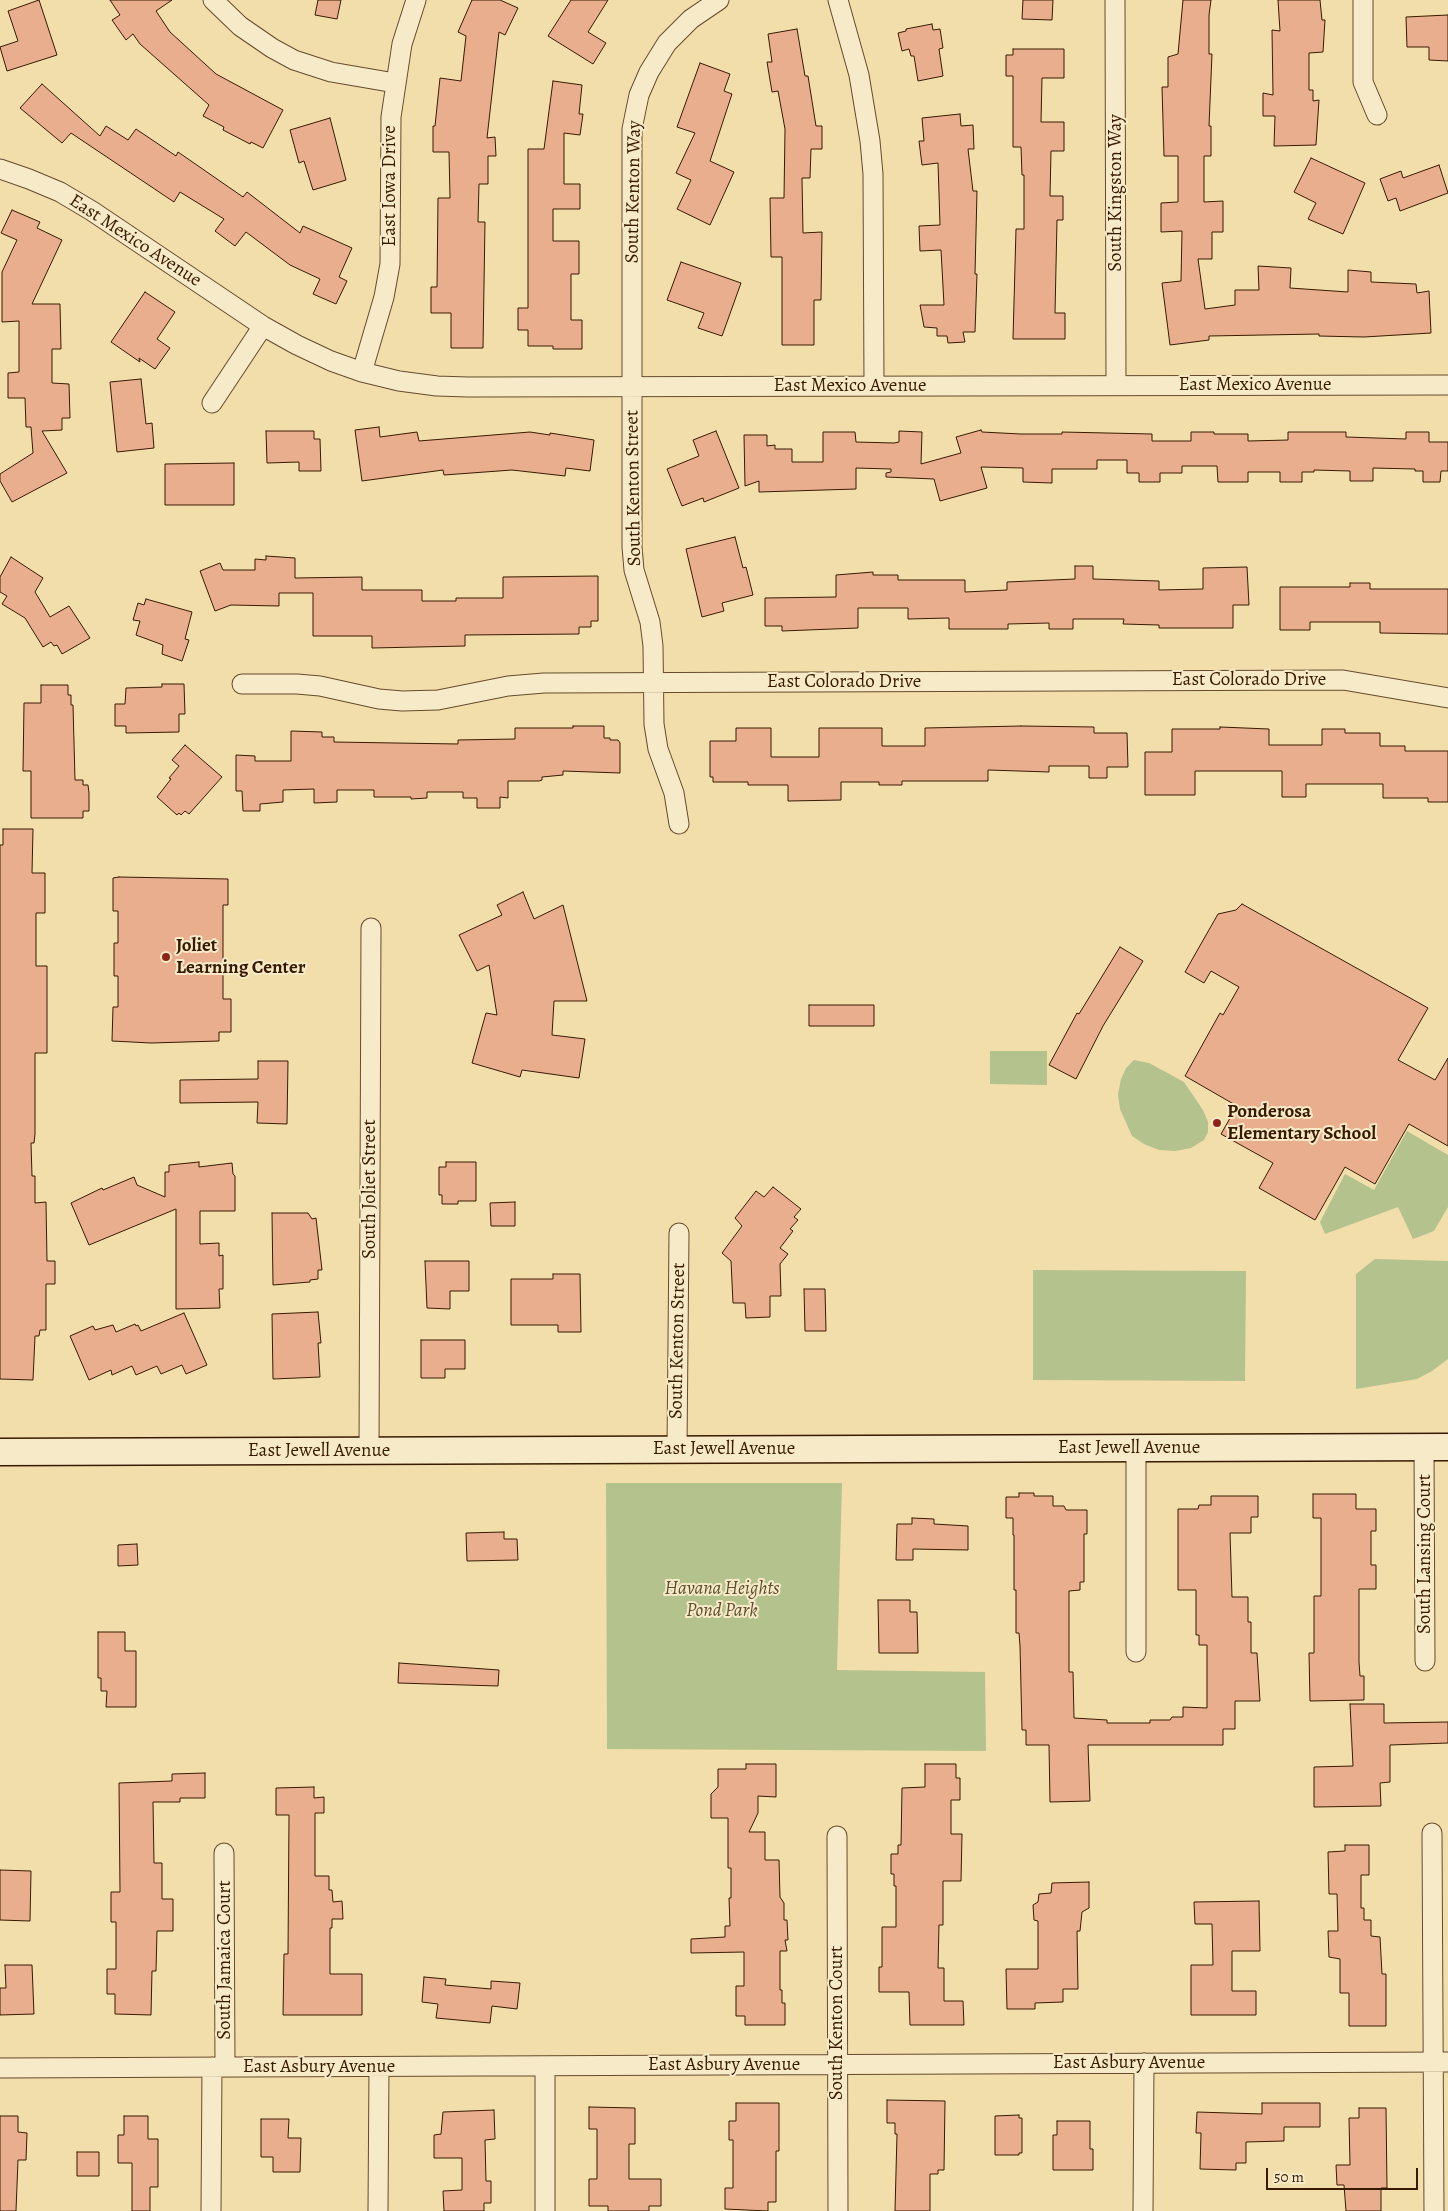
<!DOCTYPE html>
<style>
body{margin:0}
#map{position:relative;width:1448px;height:2211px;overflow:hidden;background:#f1deab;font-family:Alegreya,serif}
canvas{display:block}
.scale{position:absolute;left:1266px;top:2168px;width:152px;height:22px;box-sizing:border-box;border:2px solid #381a01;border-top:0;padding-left:6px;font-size:15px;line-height:18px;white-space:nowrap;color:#381a01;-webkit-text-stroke:4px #f6eac8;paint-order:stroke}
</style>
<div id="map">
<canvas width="1448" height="2211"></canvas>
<div class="scale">50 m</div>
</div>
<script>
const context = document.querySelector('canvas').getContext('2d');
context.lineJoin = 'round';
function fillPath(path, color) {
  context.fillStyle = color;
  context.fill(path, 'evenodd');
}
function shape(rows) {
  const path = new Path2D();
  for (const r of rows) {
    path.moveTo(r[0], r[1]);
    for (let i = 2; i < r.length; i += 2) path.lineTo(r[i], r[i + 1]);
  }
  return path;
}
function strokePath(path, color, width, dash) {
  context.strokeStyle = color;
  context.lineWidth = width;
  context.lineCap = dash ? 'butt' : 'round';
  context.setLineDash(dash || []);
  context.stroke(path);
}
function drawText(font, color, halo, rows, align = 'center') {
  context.font = font + ' Alegreya,serif';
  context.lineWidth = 4;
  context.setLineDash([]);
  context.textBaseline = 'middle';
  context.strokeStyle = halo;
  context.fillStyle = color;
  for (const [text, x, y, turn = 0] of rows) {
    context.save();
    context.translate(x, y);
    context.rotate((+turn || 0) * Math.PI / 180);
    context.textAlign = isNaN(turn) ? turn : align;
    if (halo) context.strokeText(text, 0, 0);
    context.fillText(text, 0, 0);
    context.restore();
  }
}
const green = shape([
 [990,1051,1047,1051,1047,1085,990,1084],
 [1134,1060,1149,1063,1184,1082,1203,1110,1208,1122,1208,1132,1204,1140,1191,1148,1175,1151,1159,1150,1144,1144,1132,1136,1120,1109,1118,1094,1121,1079,1126,1068],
 [1407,1131,1448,1155,1448,1207,1434,1231,1413,1239,1398,1207,1325,1234,1320,1222,1345,1174,1374,1190],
 [1375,1259,1448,1261,1448,1359,1432,1371,1417,1379,1356,1389,1356,1274],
 [1033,1270,1246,1271,1245,1381,1033,1380],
 [606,1483,842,1483,837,1670,985,1672,986,1751,607,1749]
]);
const building = shape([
 [39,0,57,55,7,71,0,47,18,41,8,11,39,0],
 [110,0,172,0,156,11,170,32,216,74,283,110,263,148,251,142,250,144,223,130,224,127,203,116,209,105,140,44,133,34,126,40,112,20,120,15,110,0],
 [318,0,341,0,337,19,315,15,318,0],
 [472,0,500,0,518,8,505,35,499,32,487,138,495,137,496,156,488,156,488,184,479,184,478,222,485,222,483,348,451,348,451,313,431,313,431,287,437,287,438,198,450,198,449,152,433,152,433,126,435,126,440,78,461,81,466,36,458,32,472,0],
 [571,0,608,0,588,32,606,43,593,64,548,36,571,0],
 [1023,0,1053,0,1052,20,1022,19,1023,0],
 [1183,0,1211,0,1209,15,1209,54,1212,54,1209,126,1211,126,1211,156,1204,156,1204,202,1223,201,1223,232,1212,232,1212,259,1198,259,1205,309,1235,305,1235,290,1259,290,1258,266,1291,268,1290,288,1348,292,1348,270,1371,272,1371,282,1416,284,1417,293,1429,291,1431,333,1364,337,1319,336,1319,334,1209,336,1209,340,1170,345,1162,283,1181,281,1182,231,1161,232,1161,203,1178,202,1178,156,1164,156,1162,87,1168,87,1168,57,1178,54,1183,0],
 [1278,0,1320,0,1322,20,1325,20,1323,52,1309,53,1309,90,1313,90,1313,101,1319,100,1316,145,1274,146,1275,116,1263,116,1263,93,1273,95,1272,30,1280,31,1278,0],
 [1448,15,1448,61,1429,60,1429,47,1407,47,1406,17,1448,15],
 [932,24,933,30,940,29,943,48,939,49,943,76,918,81,914,56,911,56,909,49,902,51,898,33,906,31,906,29,932,24],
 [797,29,805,76,808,76,816,126,822,126,822,149,811,149,810,178,802,178,803,233,822,232,821,300,814,300,814,345,782,345,782,257,771,257,770,198,784,198,785,129,778,91,772,92,767,62,772,62,768,34,797,29],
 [1013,49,1064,49,1064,78,1042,78,1041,122,1064,122,1064,151,1051,151,1050,196,1063,196,1063,220,1057,220,1055,313,1065,313,1065,339,1013,339,1016,229,1024,229,1024,175,1022,175,1021,147,1013,147,1013,76,1006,76,1006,55,1013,55,1013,49],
 [700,63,730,74,724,91,732,94,710,161,734,172,710,225,677,209,691,180,676,173,695,133,677,127,700,63],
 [553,81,582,85,579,114,583,114,580,135,564,133,564,184,580,184,580,209,553,209,553,241,579,241,579,274,571,274,571,320,582,320,582,349,553,349,553,346,528,346,528,330,518,330,518,308,528,308,528,149,544,149,553,81],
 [42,84,100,136,106,126,128,140,136,129,176,156,178,152,243,197,247,192,300,233,303,226,352,248,339,277,347,281,336,304,313,294,320,279,290,265,246,232,235,246,215,231,224,219,180,192,174,202,71,133,62,143,20,108,42,84],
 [960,114,961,126,973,125,974,149,968,149,973,191,977,191,975,274,977,274,975,332,963,332,965,342,948,343,947,336,937,336,937,328,924,327,920,305,944,305,941,250,920,251,919,226,940,225,938,163,922,165,919,141,924,141,922,118,960,114],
 [330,118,346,180,313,190,304,161,299,163,290,130,330,118],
 [1311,158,1365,183,1343,234,1308,219,1316,203,1294,192,1311,158],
 [1439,165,1448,193,1400,211,1396,198,1388,201,1380,179,1401,171,1403,178,1439,165],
 [12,210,40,222,37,228,62,240,32,304,60,304,61,349,52,349,52,383,69,384,70,418,62,418,62,430,42,431,67,473,12,502,0,481,0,474,33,453,31,427,26,427,25,398,8,398,8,373,19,372,19,321,2,322,2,272,17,240,1,233,12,210],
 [681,262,741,283,722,336,698,328,704,313,667,300,681,262],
 [145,292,175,312,157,339,170,348,155,369,139,358,140,362,111,342,145,292],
 [141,379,146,424,152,423,154,448,117,452,110,382,141,379],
 [379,427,380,437,417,432,419,441,530,432,550,435,550,433,594,440,590,471,566,468,565,476,512,470,444,475,443,470,362,481,355,430,379,427],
 [981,430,982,432,1021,434,1062,434,1062,432,1152,434,1152,441,1191,441,1191,432,1214,432,1214,434,1248,434,1248,441,1288,440,1288,432,1346,432,1346,437,1406,439,1406,432,1429,432,1429,442,1448,442,1448,471,1441,471,1440,482,1423,482,1423,471,1415,471,1415,469,1373,468,1373,481,1350,481,1350,471,1314,470,1314,472,1302,472,1302,482,1280,482,1280,472,1248,472,1248,482,1218,482,1217,466,1182,466,1182,473,1160,473,1160,482,1139,482,1139,473,1127,473,1127,460,1097,460,1097,469,1052,469,1052,483,1023,482,1023,468,981,467,987,488,940,501,934,479,886,477,886,473,891,472,891,469,856,468,856,489,759,492,759,481,745,486,744,435,767,435,767,446,775,445,775,449,792,449,792,462,823,462,823,432,855,432,856,442,894,443,899,442,899,431,922,432,921,464,961,453,956,437,981,430],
 [266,431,314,431,314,439,320,439,321,471,299,471,299,462,267,463,266,431],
 [716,431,739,488,704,502,703,498,682,506,667,469,699,456,693,440,716,431],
 [234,463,234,505,165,505,165,464,234,463],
 [735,537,743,568,746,567,753,595,722,603,724,611,702,617,686,549,735,537],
 [266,556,295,558,295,578,362,577,362,590,422,590,422,601,456,601,456,598,503,598,503,577,598,576,598,621,591,621,591,627,579,627,579,634,465,635,465,646,372,648,372,636,313,636,313,593,279,593,279,606,231,605,215,611,200,571,220,563,223,570,255,570,255,559,266,560,266,556],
 [11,557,43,578,35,592,50,617,69,606,90,638,62,654,57,645,54,646,51,642,43,647,25,618,2,604,7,596,0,592,0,577,11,557],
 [1075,566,1093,566,1093,579,1159,581,1159,590,1203,589,1203,568,1247,567,1249,605,1233,605,1233,628,1159,628,1159,625,1123,624,1124,619,1073,619,1073,629,1049,629,1049,623,1008,624,1008,629,949,629,949,618,908,619,908,608,858,608,858,628,782,631,782,626,765,626,765,598,836,597,836,575,873,572,873,575,898,575,898,580,965,580,965,592,1007,590,1007,582,1075,579,1075,566],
 [1350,583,1370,583,1370,589,1448,589,1448,634,1380,633,1380,622,1310,622,1310,630,1280,630,1280,587,1350,587,1350,583],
 [146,599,192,612,185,639,189,640,182,661,162,654,163,645,136,635,140,621,133,620,138,603,144,605,146,599],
 [162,684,184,684,185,714,179,714,179,732,126,733,126,726,115,726,115,704,125,704,126,688,162,687,162,684],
 [41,685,68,685,68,695,71,695,71,705,73,705,75,780,83,780,83,785,88,785,89,793,89,811,83,811,83,818,31,818,31,771,23,771,24,703,41,703,41,685],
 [573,726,604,726,604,738,610,738,610,740,618,740,620,743,620,773,563,771,563,775,542,777,542,780,539,781,508,781,508,798,500,797,500,808,477,808,477,798,463,798,463,792,427,792,427,798,411,799,411,797,374,797,374,790,337,790,337,802,314,803,314,789,283,790,283,802,260,804,260,811,243,811,242,791,236,791,236,755,255,756,255,761,291,761,291,731,322,732,322,737,334,737,334,742,458,744,458,740,515,739,515,728,573,728,573,726],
 [1021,726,1094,727,1094,733,1127,733,1128,767,1107,767,1107,778,1089,778,1089,766,1049,766,1049,772,988,770,988,781,902,781,902,785,879,785,879,782,841,782,841,800,788,801,788,785,748,785,748,782,713,782,713,777,710,777,710,741,736,741,736,728,771,728,771,757,819,757,819,728,882,728,882,746,925,746,925,728,1021,726],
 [1220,727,1269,729,1269,745,1322,745,1322,729,1345,729,1345,733,1380,733,1380,746,1405,746,1405,751,1448,751,1448,802,1428,802,1428,798,1383,798,1383,784,1306,784,1306,797,1282,797,1282,771,1195,771,1195,795,1145,795,1145,752,1172,752,1172,729,1220,729,1220,727],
 [185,745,222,777,189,814,185,811,181,815,179,813,177,815,157,797,171,779,169,778,179,766,172,760,185,745],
 [3,829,33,829,32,873,45,873,45,913,36,913,36,966,47,966,47,1053,35,1053,35,1134,34,1143,31,1143,32,1176,35,1176,35,1203,46,1202,47,1261,55,1261,55,1284,46,1284,46,1330,40,1330,39,1336,35,1336,33,1380,0,1379,0,845,3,845,3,829],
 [119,877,228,879,228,905,223,905,223,999,231,999,231,1032,219,1032,219,1041,151,1043,112,1041,113,1007,118,1007,118,976,114,976,114,943,118,943,118,911,113,911,113,878,119,877],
 [523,892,534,919,563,905,587,1001,554,1001,552,1035,585,1039,579,1078,522,1070,520,1077,472,1063,486,1013,497,1015,489,965,477,971,459,935,502,915,497,905,523,892],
 [1242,904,1428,1008,1398,1060,1435,1080,1448,1058,1448,1146,1409,1124,1375,1184,1345,1167,1315,1220,1259,1188,1273,1163,1221,1134,1237,1106,1185,1076,1220,1013,1223,1015,1239,987,1211,971,1204,983,1185,972,1218,914,1236,910,1242,904],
 [1120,947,1143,961,1103,1026,1076,1079,1049,1065,1077,1013,1079,1014,1120,947],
 [809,1005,874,1005,874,1026,809,1026,809,1005],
 [258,1061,288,1061,287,1124,257,1123,258,1102,180,1103,180,1080,258,1079,258,1061],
 [199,1162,199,1167,232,1163,233,1174,235,1176,235,1211,200,1211,200,1244,219,1243,219,1256,223,1255,223,1289,219,1289,220,1308,176,1309,176,1209,89,1245,71,1203,102,1188,103,1190,134,1177,137,1185,165,1197,165,1172,169,1172,169,1165,199,1162],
 [446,1162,476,1162,476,1201,458,1201,458,1204,442,1204,442,1195,439,1195,439,1167,446,1167,446,1162],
 [773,1187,801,1209,794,1217,798,1220,790,1229,793,1231,780,1248,788,1254,780,1264,781,1296,770,1296,770,1317,746,1318,745,1303,733,1303,731,1261,722,1253,742,1226,735,1218,756,1191,764,1197,773,1187],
 [515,1202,515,1226,491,1226,490,1203,515,1202],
 [272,1213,308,1213,312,1219,316,1218,322,1270,318,1270,318,1279,310,1280,310,1282,273,1285,272,1213],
 [425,1261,469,1261,469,1291,450,1291,450,1309,427,1308,425,1261],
 [553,1274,580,1274,581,1332,558,1332,558,1325,511,1325,511,1279,553,1279,553,1274],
 [804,1289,825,1289,826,1331,805,1331,804,1289],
 [318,1312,321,1343,318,1343,320,1377,273,1379,272,1314,318,1312],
 [184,1313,207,1365,186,1374,182,1365,161,1374,157,1366,136,1375,132,1366,112,1375,111,1370,89,1380,70,1336,93,1326,95,1330,113,1325,116,1332,135,1324,136,1326,138,1325,141,1331,184,1313],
 [421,1340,465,1340,465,1369,445,1369,445,1378,421,1378,421,1340],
 [1019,1493,1034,1493,1034,1496,1053,1496,1053,1506,1064,1506,1066,1510,1087,1510,1087,1534,1084,1534,1084,1582,1080,1582,1080,1590,1069,1591,1069,1672,1073,1672,1074,1718,1107,1720,1107,1723,1150,1723,1150,1720,1170,1720,1172,1717,1183,1717,1183,1707,1207,1708,1207,1645,1199,1645,1199,1635,1196,1635,1196,1590,1178,1590,1178,1509,1198,1509,1199,1505,1211,1505,1211,1496,1258,1496,1258,1517,1251,1517,1251,1533,1230,1533,1232,1597,1248,1597,1248,1622,1251,1622,1251,1653,1257,1653,1260,1701,1235,1701,1235,1729,1223,1729,1223,1745,1088,1745,1090,1801,1050,1802,1049,1745,1026,1745,1026,1730,1022,1730,1020,1646,1019,1633,1016,1633,1016,1590,1014,1590,1014,1535,1013,1535,1013,1518,1006,1518,1006,1497,1019,1497,1019,1493],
 [1313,1494,1356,1494,1356,1509,1376,1509,1376,1531,1371,1531,1371,1565,1376,1565,1376,1589,1359,1589,1359,1662,1360,1676,1364,1676,1364,1700,1310,1701,1309,1653,1314,1653,1314,1596,1321,1596,1321,1518,1313,1518,1313,1494],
 [912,1518,934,1519,934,1524,968,1526,968,1550,913,1549,913,1560,896,1560,897,1524,912,1524,912,1518],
 [504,1532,504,1539,517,1539,518,1560,467,1561,466,1533,504,1532],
 [137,1544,138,1565,118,1566,118,1545,137,1544],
 [878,1600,910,1600,910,1612,917,1612,918,1653,879,1653,878,1600],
 [98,1632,125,1632,125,1651,136,1651,136,1707,106,1707,107,1691,101,1691,101,1678,98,1678,98,1632],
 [399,1663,499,1670,498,1686,398,1683,399,1663],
 [1350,1704,1384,1704,1384,1723,1448,1722,1448,1743,1390,1745,1390,1782,1380,1783,1381,1806,1314,1807,1314,1767,1353,1766,1350,1704],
 [746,1764,776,1764,776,1797,758,1796,758,1813,749,1832,765,1832,765,1860,779,1860,780,1897,784,1903,784,1920,787,1920,788,1940,785,1940,787,1951,780,1951,780,1990,782,1990,782,2003,785,2003,785,2025,745,2025,745,2016,736,2016,736,1986,744,1986,744,1952,691,1953,691,1939,725,1937,725,1926,730,1926,729,1898,731,1898,731,1868,728,1868,728,1818,711,1818,711,1794,718,1787,718,1769,746,1769,746,1764],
 [925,1764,956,1764,956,1778,960,1778,960,1800,951,1800,951,1834,962,1834,961,1881,943,1881,943,1925,939,1925,938,1968,944,1968,944,2001,963,2001,964,2025,910,2025,909,1992,879,1992,879,1967,882,1967,882,1927,896,1927,896,1886,894,1886,894,1874,891,1874,891,1854,898,1854,898,1845,901,1845,902,1788,925,1787,925,1764],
 [205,1773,205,1798,180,1798,180,1802,153,1802,154,1863,162,1863,162,1899,173,1899,173,1931,157,1931,156,1971,152,1971,151,2015,115,2014,115,1994,107,1994,107,1969,116,1969,116,1922,111,1922,111,1892,120,1892,119,1783,172,1781,172,1774,205,1773],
 [314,1787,314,1798,324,1797,324,1813,315,1813,315,1876,329,1876,329,1890,332,1890,333,1902,342,1901,343,1919,332,1919,332,1928,330,1928,330,1974,362,1974,362,2015,283,2015,284,1954,288,1954,289,1815,276,1815,276,1788,314,1787],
 [1345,1845,1369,1845,1369,1875,1361,1875,1361,1908,1364,1908,1364,1920,1371,1920,1371,1936,1380,1937,1382,1974,1386,1974,1386,2026,1349,2026,1349,1993,1340,1993,1340,1959,1329,1957,1328,1931,1338,1931,1337,1894,1329,1894,1328,1852,1345,1851,1345,1845],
 [0,1870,31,1871,30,1921,0,1920,0,1870],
 [1089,1882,1089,1908,1082,1912,1080,1931,1077,1931,1078,1989,1063,1989,1063,2002,1035,2003,1035,2009,1007,2009,1006,1969,1038,1969,1038,1921,1034,1920,1033,1905,1038,1902,1039,1894,1051,1893,1052,1883,1089,1882],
 [1259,1901,1260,1951,1232,1951,1232,1991,1256,1991,1256,2015,1191,2015,1191,1965,1213,1965,1212,1924,1195,1924,1194,1902,1259,1901],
 [5,1965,32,1965,34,2014,0,2015,0,1988,6,1988,5,1965],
 [424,1977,446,1979,445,1985,491,1989,491,1981,520,1983,517,2009,492,2006,490,2023,436,2018,438,2004,422,2002,424,1977],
 [887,2100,945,2101,944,2170,938,2170,938,2174,930,2174,930,2211,895,2211,897,2134,895,2134,895,2123,887,2123,887,2100],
 [736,2103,779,2103,779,2151,776,2151,776,2202,768,2202,768,2211,725,2209,725,2188,733,2188,733,2140,729,2140,729,2121,736,2121,736,2103],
 [1262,2103,1320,2103,1320,2127,1284,2127,1284,2141,1246,2142,1246,2163,1236,2163,1236,2170,1200,2169,1201,2133,1196,2133,1197,2112,1262,2114,1262,2103],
 [589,2107,635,2108,635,2144,629,2144,629,2179,661,2179,661,2206,649,2206,649,2211,608,2211,608,2206,589,2206,589,2179,597,2179,597,2129,589,2129,589,2107],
 [1359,2108,1386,2108,1387,2188,1381,2188,1381,2211,1346,2211,1344,2185,1337,2185,1336,2165,1350,2165,1349,2118,1359,2118,1359,2108],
 [494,2110,495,2139,485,2140,486,2181,491,2181,491,2203,484,2203,484,2211,444,2211,443,2191,462,2190,462,2158,434,2158,434,2135,441,2134,443,2112,494,2110],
 [1019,2115,1019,2118,1022,2118,1022,2153,1019,2153,1019,2155,995,2155,995,2116,1019,2115],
 [0,2116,18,2116,18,2132,27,2133,26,2160,18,2160,16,2211,0,2211,0,2116],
 [124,2116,148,2116,148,2139,158,2139,158,2187,150,2187,150,2211,132,2211,132,2163,118,2163,118,2135,124,2135,124,2116],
 [261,2119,289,2119,288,2138,301,2138,300,2172,273,2172,273,2157,261,2157,261,2119],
 [1057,2121,1090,2121,1090,2149,1093,2149,1093,2170,1053,2170,1053,2135,1057,2135,1057,2121],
 [77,2152,99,2152,99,2176,77,2176,77,2152]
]);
const street = shape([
 [213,0,240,26,272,48,294,60,331,72,395,83],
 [838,0,859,75,870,141,873,174,874,386],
 [1115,0,1116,385],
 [1363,0,1363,82,1377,115],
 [0,169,29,179,60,192,92,211,263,326,297,345,331,361,362,372,399,381,437,386,468,387,1448,385],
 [362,372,384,297,390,264,391,117,402,44,416,0],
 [212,403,263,326],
 [242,684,297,684,320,686,379,699,402,701,438,700,508,686,544,683,1343,680,1448,698],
 [679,824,674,793,658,749,654,724,653,646,650,622,634,570,632,547,632,129,639,95,649,72,667,43,691,19,719,0],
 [1424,1447,1425,1661],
 [677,1449,679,1233],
 [369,1451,371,928],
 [1136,1652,1136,1448],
 [1432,1833,1434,2211],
 [837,1836,838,2211],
 [224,1853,225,2067],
 [545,2066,545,2211],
 [0,2068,1448,2062],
 [211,2211,212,2067],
 [378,2211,379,2067],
 [1143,2211,1144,2063]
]);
const secondary = shape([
 [0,1452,1448,1447]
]);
const markers = [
 [166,957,5,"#8f2418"],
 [1217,1123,5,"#8f2418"]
];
const streetNames = [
 ["East Iowa Drive",390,186,-90],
 ["South Kenton Way",634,192,-89],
 ["South Kingston Way",1116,193,-90],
 ["East Mexico Avenue",135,241,33],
 ["East Mexico Avenue",1255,385],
 ["East Mexico Avenue",850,386],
 ["South Kenton Street",634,488,-91],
 ["East Colorado Drive",1249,680],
 ["East Colorado Drive",844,682],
 ["South Joliet Street",370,1189,-90],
 ["South Kenton Street",678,1341,-89],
 ["East Jewell Avenue",1129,1448],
 ["East Jewell Avenue",724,1449],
 ["East Jewell Avenue",319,1451],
 ["South Lansing Court",1425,1554,-90],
 ["South Jamaica Court",225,1960,-90],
 ["South Kenton Court",837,2023,-90],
 ["East Asbury Avenue",1129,2063],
 ["East Asbury Avenue",724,2065],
 ["East Asbury Avenue",319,2067]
];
const poiNames = [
 ["Joliet",176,946],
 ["Learning Center",176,968],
 ["Ponderosa",1227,1112],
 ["Elementary School",1227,1134]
];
const parkNames = [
 ["Havana Heights",722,1589],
 ["Pond Park",722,1611]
];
fillPath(green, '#b4c28d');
fillPath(building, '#e9ae8d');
strokePath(building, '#381a01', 1);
strokePath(street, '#664b2c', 21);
strokePath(secondary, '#381a01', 29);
strokePath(street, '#f6eac8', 19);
strokePath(secondary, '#f6eac8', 26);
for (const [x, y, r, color] of markers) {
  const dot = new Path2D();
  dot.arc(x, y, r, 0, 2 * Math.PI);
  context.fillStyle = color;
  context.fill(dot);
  strokePath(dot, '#f6eac8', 2);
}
drawText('19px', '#381a01', '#f6eac8', streetNames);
drawText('bold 19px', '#381a01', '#f6eac8', poiNames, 'left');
drawText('italic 19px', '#5d4c2b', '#f6eac8', parkNames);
</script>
